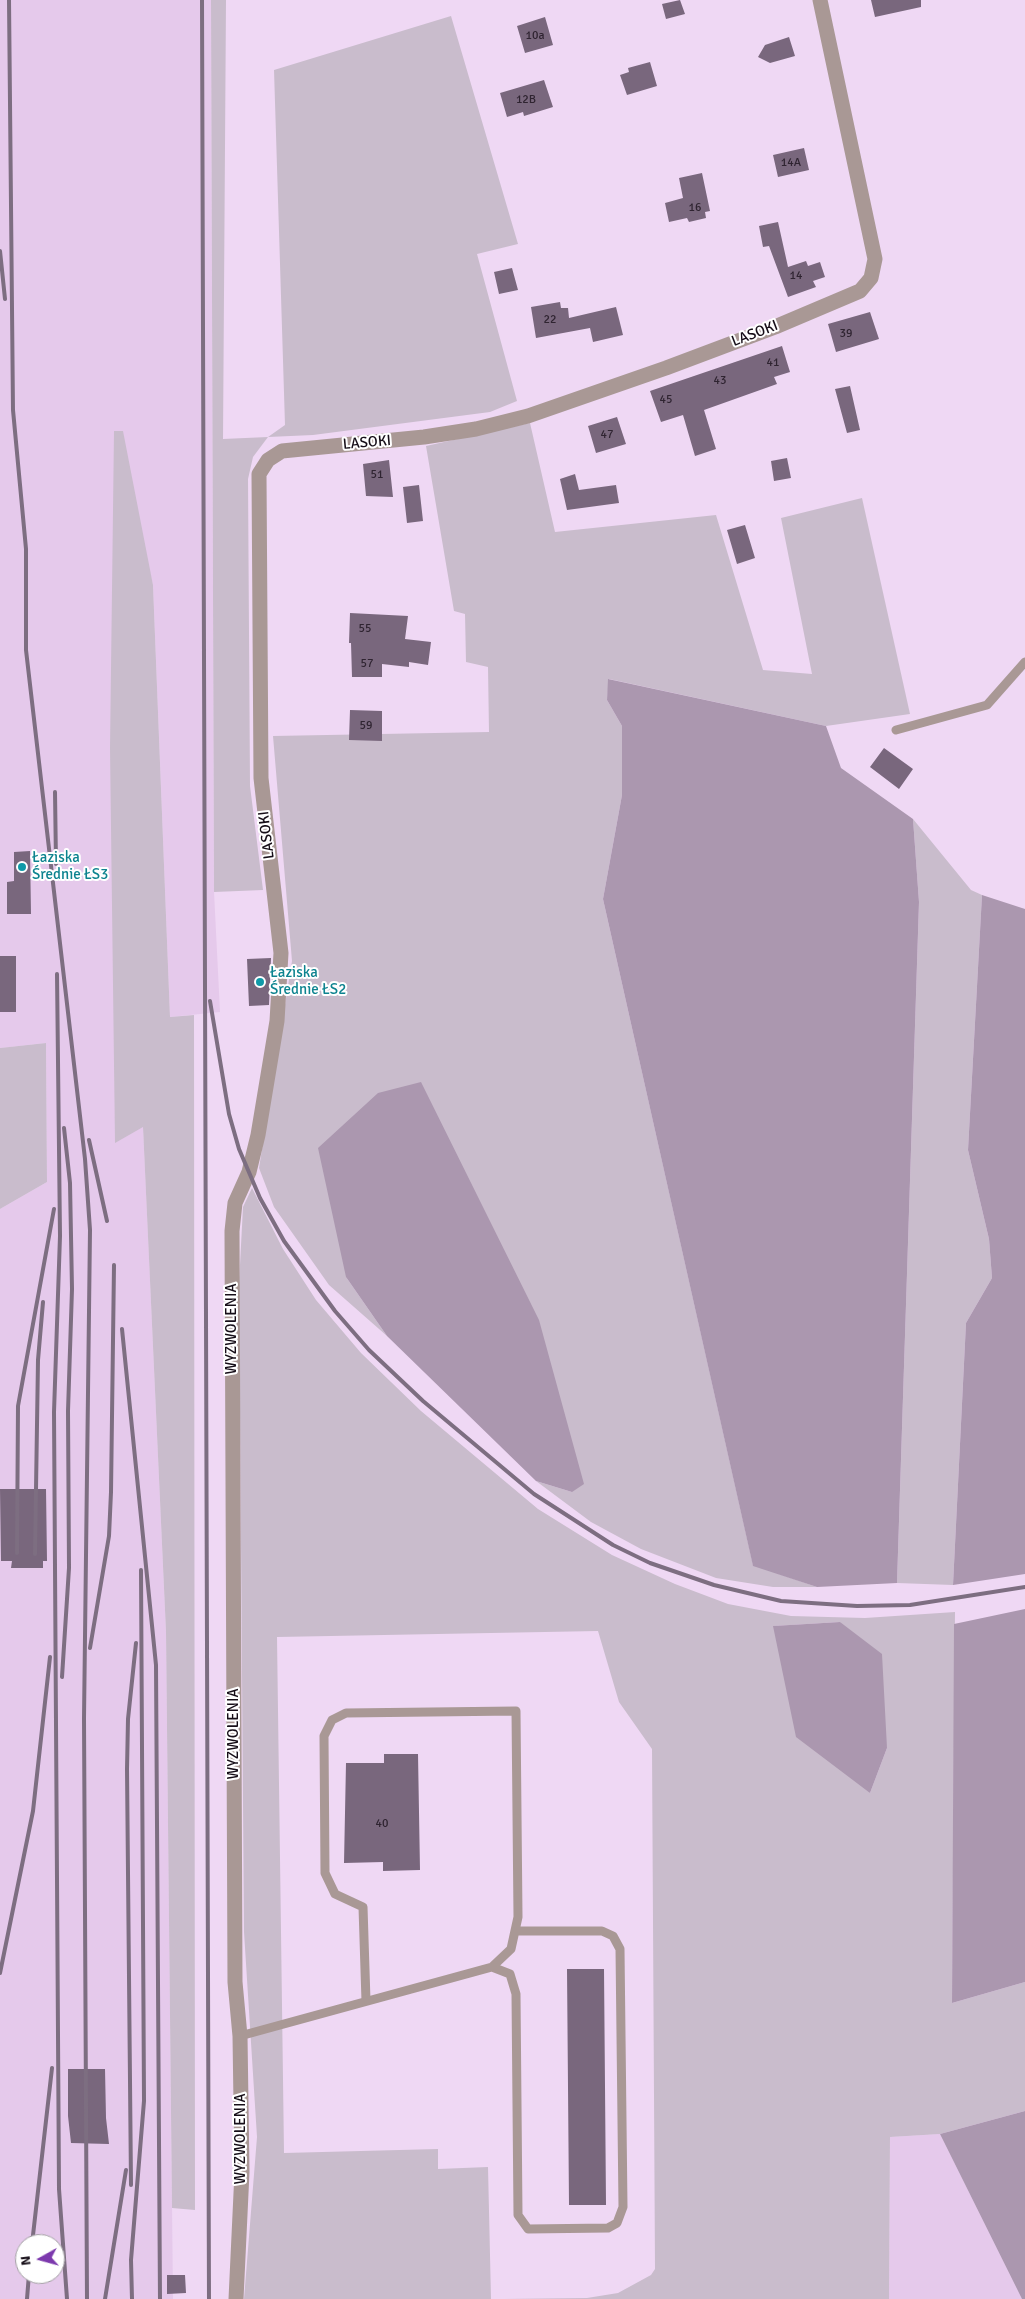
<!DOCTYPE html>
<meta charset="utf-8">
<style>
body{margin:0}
#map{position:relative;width:1025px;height:2299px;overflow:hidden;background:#efd8f4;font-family:Signika,sans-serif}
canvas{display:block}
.north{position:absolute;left:15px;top:2234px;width:50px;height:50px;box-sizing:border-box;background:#fff;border:1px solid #a29fa3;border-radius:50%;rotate:263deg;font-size:14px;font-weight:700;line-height:20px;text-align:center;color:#160e18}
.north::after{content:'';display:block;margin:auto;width:18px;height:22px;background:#7c39ad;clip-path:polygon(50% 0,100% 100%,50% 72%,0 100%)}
</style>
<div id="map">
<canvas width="1025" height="2299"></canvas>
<div class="north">N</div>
</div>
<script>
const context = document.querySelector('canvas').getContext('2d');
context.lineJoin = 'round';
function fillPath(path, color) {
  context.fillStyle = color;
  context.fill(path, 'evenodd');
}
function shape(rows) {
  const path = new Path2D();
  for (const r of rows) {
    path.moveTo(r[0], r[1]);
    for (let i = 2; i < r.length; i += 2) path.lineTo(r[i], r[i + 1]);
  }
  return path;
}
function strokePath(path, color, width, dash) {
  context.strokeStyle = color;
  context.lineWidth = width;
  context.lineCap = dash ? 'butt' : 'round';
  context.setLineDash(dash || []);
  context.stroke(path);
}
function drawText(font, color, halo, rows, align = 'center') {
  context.font = font + ' Signika,sans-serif';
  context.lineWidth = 4;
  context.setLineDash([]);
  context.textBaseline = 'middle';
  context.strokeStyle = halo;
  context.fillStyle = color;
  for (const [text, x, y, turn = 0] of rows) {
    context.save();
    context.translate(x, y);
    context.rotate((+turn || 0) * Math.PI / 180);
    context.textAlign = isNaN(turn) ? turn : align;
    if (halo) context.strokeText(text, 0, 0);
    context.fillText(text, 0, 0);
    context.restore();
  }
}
const built = shape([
 [0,0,211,0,214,892,220,1012,170,1017,153,585,114,431,115,1142,143,1126,166,1632,173,2299,0,2299,0,1209,47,1182,46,1043,0,1048],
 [25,2244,55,2244,55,2274,25,2274],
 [940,2134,1022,2299,889,2299,890,2137]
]);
const green = shape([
 [211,0,226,0,223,439,268,437,285,425,274,70,451,16,518,244,477,254,517,401,490,412,313,435,268,437,253,457,248,479,250,786,263,890,214,892],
 [530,423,555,532,716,515,763,670,812,674,781,518,862,498,910,714,826,726,609,679,607,700,622,726,622,795,603,899,753,1565,817,1587,773,1587,716,1578,641,1549,591,1522,536,1481,572,1492,346,1277,387,1336,329,1285,274,1207,259,1168,292,961,273,736,489,732,488,667,466,662,465,614,454,611,426,446],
 [114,431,123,431,153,585,170,1017,194,1015,195,2210,172,2208,166,1632,143,1127,115,1143,110,748],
 [913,819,971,890,982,895,968,1150,989,1239,992,1278,966,1323,953,1585,897,1583,919,902],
 [46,1043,47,1182,0,1209,0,1048],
 [252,1188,283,1249,316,1300,361,1353,421,1411,538,1509,612,1555,675,1584,728,1604,791,1616,865,1618,955,1612,952,2003,1025,1982,1025,2111,940,2134,890,2137,889,2299,504,2299,587,2298,618,2293,651,2275,655,2269,652,1749,619,1702,598,1631,277,1637,284,2153,438,2149,438,2169,488,2167,491,2299,244,2299,257,2137,244,1932,239,1284,243,1207],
 [840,1622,887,1748,870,1793,774,1626]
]);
const forest = shape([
 [608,679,826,726,841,768,913,819,919,902,897,1583,817,1587,753,1566,603,899,622,795,622,726,607,700],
 [982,895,1025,909,1025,1574,953,1585,966,1323,992,1278,989,1239,968,1150],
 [421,1082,539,1320,584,1484,572,1492,536,1481,387,1336,346,1277,318,1148,378,1093],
 [1025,1609,1025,1982,952,2003,954,1624],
 [840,1622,882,1654,887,1748,870,1793,796,1737,773,1626],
 [1025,2111,1025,2299,1022,2299,940,2134]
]);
const building = shape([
 [680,0,685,14,666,19,662,4],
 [871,0,921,0,921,7,875,17],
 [545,17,553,45,525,53,517,26],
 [789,37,795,56,770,63,758,57,765,45],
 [650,62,657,86,627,95,620,75,629,72,628,68],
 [544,80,553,107,524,116,523,112,507,117,500,93],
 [804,148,809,170,778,177,773,155],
 [702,173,710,211,705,212,706,218,689,222,687,218,669,222,665,203,683,198,679,178],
 [778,222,788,267,806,261,808,266,820,262,825,277,813,281,816,287,788,297,769,246,763,247,759,226],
 [512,268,518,290,499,294,494,272],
 [560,302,561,308,568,308,569,318,616,307,623,335,593,342,590,328,536,338,531,307],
 [870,312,879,339,836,352,828,324],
 [782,346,790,372,774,377,777,384,704,410,716,449,695,456,683,415,661,422,650,391],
 [850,386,860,430,847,433,835,389],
 [617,417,626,444,596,453,588,426],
 [787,458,791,478,774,481,771,461],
 [389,460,393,497,366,496,363,464],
 [575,474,579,490,616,485,619,503,567,510,560,479],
 [419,485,423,521,407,523,403,487],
 [745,525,755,558,737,564,727,530],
 [350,613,408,616,405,639,431,642,428,665,409,662,409,667,382,664,382,677,352,677,351,643,349,643],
 [350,710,382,711,382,741,349,740],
 [884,748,913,769,899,789,870,767],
 [30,851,31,914,7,914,7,882,14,881,14,852],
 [0,956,16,956,16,1012,0,1012],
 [271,958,269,1005,249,1006,247,959],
 [0,1489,46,1489,47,1561,43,1561,43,1568,11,1568,12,1561,1,1561],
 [384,1754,418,1754,420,1870,383,1871,383,1862,344,1863,346,1763,384,1763],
 [567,1969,604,1969,606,2205,569,2205],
 [68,2069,105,2069,106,2118,109,2144,71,2143,68,2116],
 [167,2275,185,2275,186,2293,167,2294]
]);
const service = shape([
 [896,730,987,705,1025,662],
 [492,1967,510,1974,516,1994,518,2215,528,2229,608,2228,617,2223,623,2207,620,1949,613,1936,602,1931,515,1931],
 [240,2036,492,1967,511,1949,518,1917,516,1711,346,1713,332,1720,324,1736,325,1873,335,1894,363,1907,366,2001]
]);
const tertiary = shape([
 [236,2299,242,2172,240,2036,235,1982,232,1231,235,1203,249,1172,258,1135,277,1021,281,953,261,778,259,474,268,460,282,451,424,437,476,429,528,416,666,368,775,327,860,291,871,278,875,259,820,0]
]);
const rail = shape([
 [9,0,13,410,26,549,26,650,85,1159,90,1230,84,1718,87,2299],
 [202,0,209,2299],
 [0,251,5,299],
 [55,792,56,864],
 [57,974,60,1236,54,1412,59,2189,67,2299],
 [210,1001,229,1114,239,1149,260,1198,284,1241,335,1311,369,1350,423,1401,534,1494,613,1545,650,1563,714,1585,781,1601,857,1606,910,1605,1025,1587],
 [89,1140,107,1221],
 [122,1329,156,1665,160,2299],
 [17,1553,18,1406,54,1209],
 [35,1554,38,1360,43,1302],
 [90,1648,109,1536,111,1492,114,1265],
 [62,1677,69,1568,68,1411,72,1289,70,1183,64,1128],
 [0,1973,33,1811,50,1657],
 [131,2185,127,1769,128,1719,136,1643],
 [32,2244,52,2068],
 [27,2299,29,2274],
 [105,2299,126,2170],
 [132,2299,131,2260,144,2101,141,1570]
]);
const markers = [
 [22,867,5,"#0f9aa8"],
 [260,982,5,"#0f9aa8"]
];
const numberNames = [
 ["10a",535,36],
 ["12B",526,100],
 ["14A",791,163],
 ["16",695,208],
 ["14",796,276],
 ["22",550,320],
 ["39",846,334],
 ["41",773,363],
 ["43",720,381],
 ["45",666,400],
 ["47",607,435],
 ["51",377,475],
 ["55",365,629],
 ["57",367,664],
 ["59",366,726],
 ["40",382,1824]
];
const streetNames = [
 ["LASOKI",755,334,-21],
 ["LASOKI",367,443,-5],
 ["LASOKI",267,835,-97],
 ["WYZWOLENIA",232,1329,-90],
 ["WYZWOLENIA",234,1734,-90],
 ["WYZWOLENIA",241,2139,-90]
];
const cultureNames = [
 ["Łaziska",32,858],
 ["Średnie ŁS3",32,875],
 ["Łaziska",270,973],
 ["Średnie ŁS2",270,990]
];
fillPath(built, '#e5c9eb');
fillPath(green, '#c9bccc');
fillPath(forest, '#ab97af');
fillPath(building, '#79677d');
strokePath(service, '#a99895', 9);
strokePath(tertiary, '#a99895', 15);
strokePath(rail, '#7d6e81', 4);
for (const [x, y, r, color] of markers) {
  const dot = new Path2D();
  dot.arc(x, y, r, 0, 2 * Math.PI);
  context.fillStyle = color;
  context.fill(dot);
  strokePath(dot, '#fff', 2);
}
drawText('12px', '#2f2431', null, numberNames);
drawText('15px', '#160e18', '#fff', streetNames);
drawText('15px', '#0d838f', '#fff', cultureNames, 'left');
</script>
